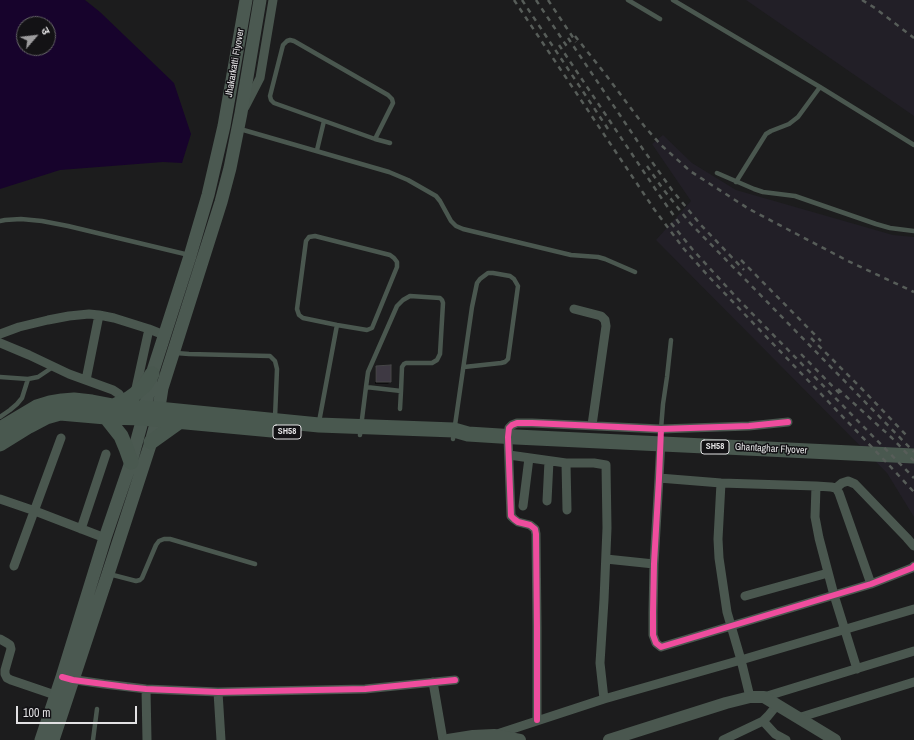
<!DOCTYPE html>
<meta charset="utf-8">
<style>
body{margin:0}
#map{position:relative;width:914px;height:740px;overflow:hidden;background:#1c1c1d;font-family:"Archivo Narrow","Noto Sans Devanagari",sans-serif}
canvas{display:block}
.north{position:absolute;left:16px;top:16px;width:40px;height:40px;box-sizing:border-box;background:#131215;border:1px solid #666567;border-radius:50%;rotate:62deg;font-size:11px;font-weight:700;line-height:16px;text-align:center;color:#e2e1e3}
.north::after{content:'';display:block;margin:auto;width:14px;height:18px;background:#9d9c9e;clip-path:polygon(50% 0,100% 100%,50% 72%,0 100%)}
.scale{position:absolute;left:16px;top:706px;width:121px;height:18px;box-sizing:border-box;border:2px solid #e2e1e3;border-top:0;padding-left:5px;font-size:12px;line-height:14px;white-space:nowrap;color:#e2e1e3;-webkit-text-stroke:3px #131215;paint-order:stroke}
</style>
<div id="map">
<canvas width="914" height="740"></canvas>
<div class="north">उ</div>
<div class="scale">100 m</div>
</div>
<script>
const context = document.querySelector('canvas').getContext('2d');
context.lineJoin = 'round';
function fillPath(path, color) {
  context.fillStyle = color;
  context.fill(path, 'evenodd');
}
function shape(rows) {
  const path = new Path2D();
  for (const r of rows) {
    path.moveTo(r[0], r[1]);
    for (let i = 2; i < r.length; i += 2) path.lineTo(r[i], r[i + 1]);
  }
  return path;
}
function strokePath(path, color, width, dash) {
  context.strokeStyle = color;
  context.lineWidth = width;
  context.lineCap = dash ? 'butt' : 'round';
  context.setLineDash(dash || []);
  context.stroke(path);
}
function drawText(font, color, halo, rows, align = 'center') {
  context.font = font + ' "Archivo Narrow",sans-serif';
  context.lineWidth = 3;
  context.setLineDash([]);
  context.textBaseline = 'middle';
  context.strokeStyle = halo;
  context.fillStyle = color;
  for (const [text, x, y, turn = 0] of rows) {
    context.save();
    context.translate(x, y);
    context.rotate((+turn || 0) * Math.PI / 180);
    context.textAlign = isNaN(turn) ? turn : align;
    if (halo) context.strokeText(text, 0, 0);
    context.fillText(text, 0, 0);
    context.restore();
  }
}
const built = shape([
 [746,0,914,0,914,116],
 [663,135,692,163,736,190,893,235,914,237,914,517,887,473,656,240,691,201,652,144]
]);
const water = shape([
 [0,0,85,0,100,12,174,83,191,134,182,163,163,162,60,170,0,189],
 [24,24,48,24,48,48,24,48]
]);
const shadow = shape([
 [376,367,390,382,388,384,375,384,375,368]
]);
const building = shape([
 [391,365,391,382,376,382,376,366,391,365]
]);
const service = shape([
 [628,0,660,19],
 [673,0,820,87,914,145],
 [240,129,389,172,408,180,436,196,440,201,451,221,456,226,463,229,571,255,598,257,605,259,635,272],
 [375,139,393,103,392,99,388,95,294,41,290,40,287,41,283,45,270,96,271,100,274,103,375,139,390,143],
 [317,150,324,121],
 [717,173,754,189,763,192,795,196,876,224,890,228,914,231],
 [736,182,766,134,771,131,789,124,798,117,820,87],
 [0,221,5,220,21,219,42,221,68,226,189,255],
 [315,236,390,255,394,258,397,262,397,267,372,328,367,330,337,325,303,318,299,315,297,309,306,241,309,237,315,236],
 [176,353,189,354,270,356,275,361,277,369,275,418],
 [0,377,28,379,38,377,53,367],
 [400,409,401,391],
 [0,417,10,410,17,404,22,398,28,379],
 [319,422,337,325],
 [661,429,663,404,667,377,671,340],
 [360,435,366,387,368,372,397,306,403,300,410,296,440,298,442,300,443,303,440,354,437,360,432,363,406,363,404,364,402,367,401,391,366,387],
 [453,439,472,307,477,283,480,279,488,273,493,273,510,276,514,279,518,286,508,359,505,362,501,363,464,367],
 [109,574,136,581,140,580,142,578,156,545,159,541,164,539,170,539,255,564],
 [93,740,97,709]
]);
const minor = shape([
 [245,107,260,78,273,0],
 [574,309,601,316,605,320,606,326,592,425],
 [0,334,19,327,48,320,69,316,89,314,99,315,114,318,149,329,164,335],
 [0,343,29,355,69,374,113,390,119,394,123,401],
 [86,380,99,315],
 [135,393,149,329],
 [661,440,659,478,654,564,653,612,653,635,656,643,661,647,871,584,912,568,914,566],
 [509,455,566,463,594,463,606,465,607,528,604,600,600,663,604,699],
 [566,463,567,510],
 [659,478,721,483,816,486,831,487,836,488,839,493,871,584],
 [721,483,718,539,719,558,727,612,741,660,750,697],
 [816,486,815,517,819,538,834,595,857,669],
 [836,488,842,483,848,481,855,484,907,538,914,546],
 [0,499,35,511,105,538],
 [547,501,549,461],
 [523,506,529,458],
 [81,529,106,454],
 [606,559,654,564],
 [14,566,61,438],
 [745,596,828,573],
 [0,639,7,643,10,645,11,649,5,670,5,674,7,678,11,680,55,695],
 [69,679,104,684,146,689,218,692,365,689,455,680],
 [433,682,443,740],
 [146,689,147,740],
 [218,692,221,740],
 [764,697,914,651],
 [798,718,914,682],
 [537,720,537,627,536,534,535,529,530,525,518,522,514,519,511,516,508,437,509,428,512,425,517,423,532,423,661,429,749,426,788,422],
 [763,721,775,734,786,740],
 [494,735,604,699,741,660,914,609],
 [723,740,763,721,768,716,777,705]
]);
const tertiary = shape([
 [448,740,473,736,494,735,520,740],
 [609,740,726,703,750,697,764,697,835,740]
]);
const secondary = shape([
 [41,740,62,677,105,538,131,462,143,418,152,374,190,256,208,195,224,126,246,0],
 [53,740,108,574,151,442,157,420,162,388,221,202,230,168,241,113,260,0]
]);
const primary = shape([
 [114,406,128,399,135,394,145,385,152,374],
 [106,417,121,436,126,448,131,462],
 [0,429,37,407,50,403,62,401,74,400,92,402,113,406,158,409,319,425,454,430,468,434,516,437,914,456],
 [151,442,179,422],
 [0,444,29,426,46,417,60,413,106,417,143,418,272,430]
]);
const rail = shape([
 [514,0,654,209,684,249,711,279,888,464,914,492],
 [522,0,610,132],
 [536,0,568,48],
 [548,0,576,42],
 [862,0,875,8,914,38],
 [575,36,606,75,645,127,661,145,690,171,749,209,848,261,914,292],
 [568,38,640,145,672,190,700,224,744,270],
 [559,45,662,199,682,227],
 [647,166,663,189,690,223,914,452],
 [671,223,693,250,737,298,914,478],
 [741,260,821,341],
 [811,338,865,392,908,437],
 [801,354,841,395],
 [838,389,892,438,914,461]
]);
const cycleway = shape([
 [661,429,659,478,654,564,653,612,653,635,656,643,661,647,871,584,912,568,914,566],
 [62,677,73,680,127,687,146,689,218,692,365,689,455,680],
 [537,720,537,627,536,534,535,529,530,525,518,522,514,519,511,516,508,437,509,428,512,425,517,423,532,423,661,429,749,426,788,422]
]);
const shields = [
 [287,432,28],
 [715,447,28]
];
const shieldNames = [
 ["SH58",287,432],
 ["SH58",715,447]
];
const streetNames = [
 ["Jhakarkatti Flyover",235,63,-80],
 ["Ghantaghar Flyover",771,449,3]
];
fillPath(built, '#221f27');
fillPath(water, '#17032c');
fillPath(shadow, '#0007');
fillPath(building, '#3e3943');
strokePath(building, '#464647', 1);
strokePath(service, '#4a574f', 4.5);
strokePath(minor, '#4a574f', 9);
strokePath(tertiary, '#4a574f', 12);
strokePath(secondary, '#4b5951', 13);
strokePath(primary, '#49584f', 15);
strokePath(rail, '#575d59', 2.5, [5, 5]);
strokePath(cycleway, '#ef4d9e', 6);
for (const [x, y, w] of shields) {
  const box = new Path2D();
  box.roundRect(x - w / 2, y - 7, w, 14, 3);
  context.fillStyle = '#131215';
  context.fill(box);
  strokePath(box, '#e2e1e3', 1);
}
drawText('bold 9px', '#e2e1e3', null, shieldNames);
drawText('10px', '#e2e1e3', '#131215', streetNames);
</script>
